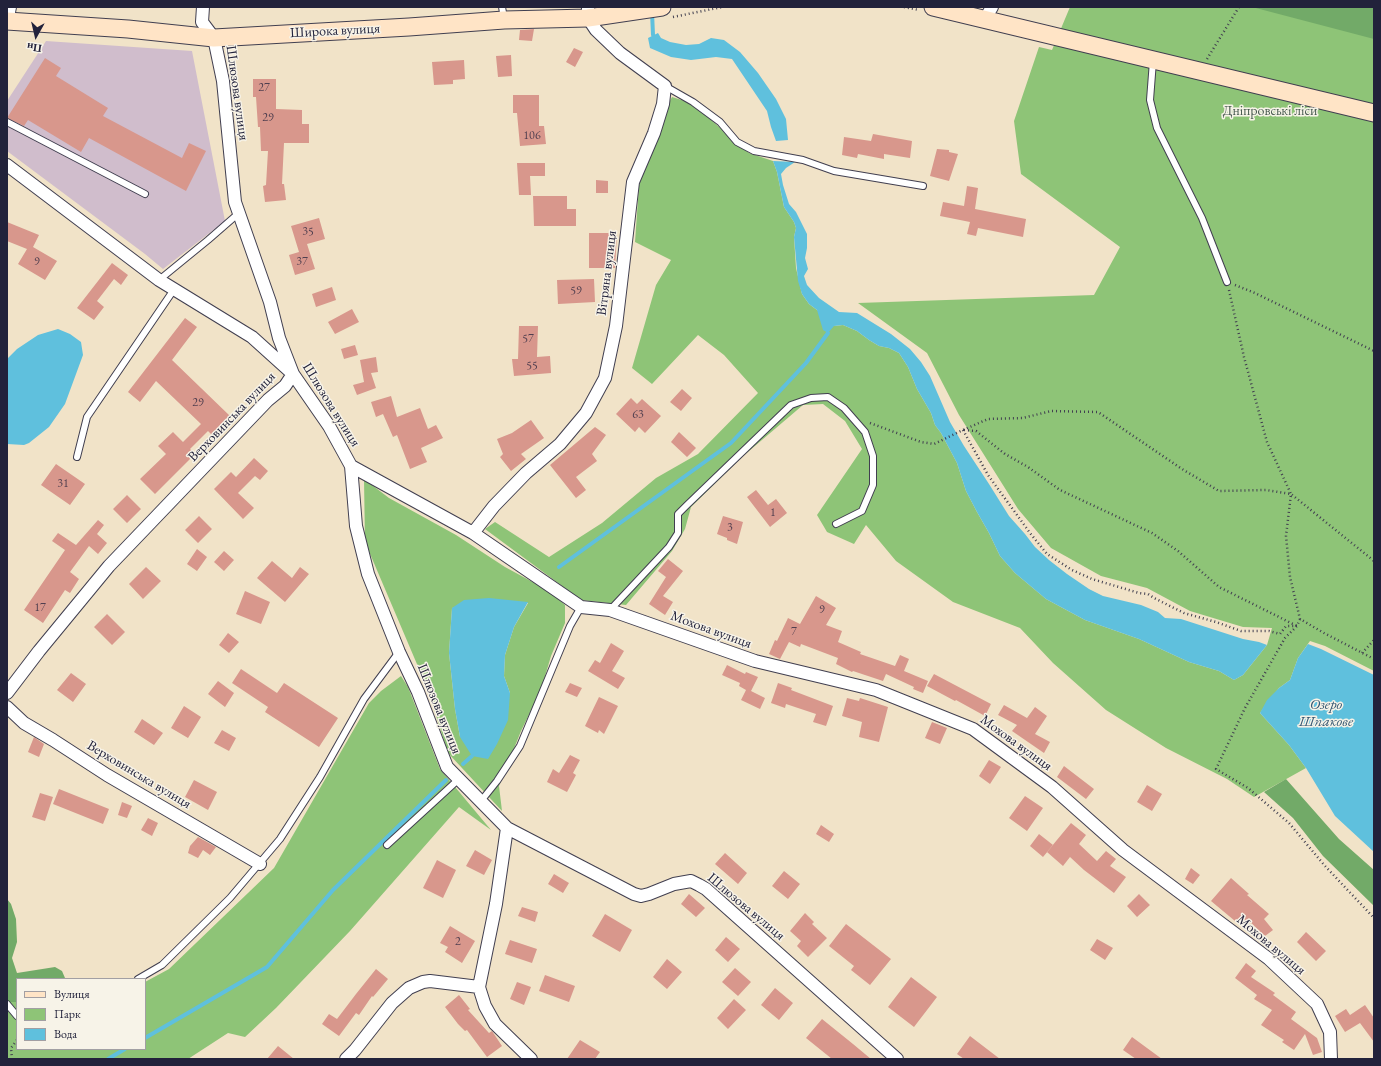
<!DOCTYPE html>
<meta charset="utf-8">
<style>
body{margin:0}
#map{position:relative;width:1381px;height:1066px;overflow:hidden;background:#f1e3c8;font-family:"EB Garamond",serif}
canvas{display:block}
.frame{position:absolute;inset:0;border:8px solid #22223b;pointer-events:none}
.legend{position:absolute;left:16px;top:978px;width:130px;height:72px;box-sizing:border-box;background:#f7f3e8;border:1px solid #a29fa3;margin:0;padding:5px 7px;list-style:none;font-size:12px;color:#22223b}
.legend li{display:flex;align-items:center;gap:8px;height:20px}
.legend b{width:20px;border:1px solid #a29fa3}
.north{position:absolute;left:16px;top:16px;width:40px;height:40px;-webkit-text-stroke:3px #f7f3e8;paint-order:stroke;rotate:188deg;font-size:11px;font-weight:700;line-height:16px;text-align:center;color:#22223b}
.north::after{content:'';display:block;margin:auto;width:14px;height:18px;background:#22223b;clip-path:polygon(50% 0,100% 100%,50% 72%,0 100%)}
</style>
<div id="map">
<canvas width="1381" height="1066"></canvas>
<div class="frame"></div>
<ul class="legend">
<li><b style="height:5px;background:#ffe4c6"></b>Вулиця</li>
<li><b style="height:11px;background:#8ec477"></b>Парк</li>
<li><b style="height:11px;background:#5fc0dd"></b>Вода</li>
</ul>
<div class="north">Пн</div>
</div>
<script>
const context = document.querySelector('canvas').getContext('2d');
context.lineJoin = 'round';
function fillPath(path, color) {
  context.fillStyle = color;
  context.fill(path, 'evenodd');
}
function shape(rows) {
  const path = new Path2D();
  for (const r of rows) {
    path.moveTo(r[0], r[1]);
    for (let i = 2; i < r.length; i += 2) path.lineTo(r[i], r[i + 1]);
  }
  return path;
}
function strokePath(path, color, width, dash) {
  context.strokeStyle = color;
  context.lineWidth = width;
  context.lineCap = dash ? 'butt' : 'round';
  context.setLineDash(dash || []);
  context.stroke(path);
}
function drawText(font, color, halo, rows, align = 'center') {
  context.font = font + ' "EB Garamond",serif';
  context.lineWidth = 3;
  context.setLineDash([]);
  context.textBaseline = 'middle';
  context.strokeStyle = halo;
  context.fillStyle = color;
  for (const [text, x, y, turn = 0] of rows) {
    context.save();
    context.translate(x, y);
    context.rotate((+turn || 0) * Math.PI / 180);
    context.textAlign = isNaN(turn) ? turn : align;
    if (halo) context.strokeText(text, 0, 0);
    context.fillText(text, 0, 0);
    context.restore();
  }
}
const industrial = shape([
 [46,41,192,51,225,221,163,269,145,254,7,151,7,101]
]);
const green = shape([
 [1070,7,1374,7,1374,671,1325,646,1310,641,1298,658,1290,680,1279,688,1260,713,1289,745,1306,768,1254,797,1227,779,1166,748,1106,710,1053,663,1020,628,953,602,896,561,866,525,854,544,827,532,817,515,862,449,845,421,823,404,803,405,742,457,691,507,685,529,672,551,626,605,581,600,485,529,495,522,549,557,602,523,656,478,698,454,758,393,724,355,698,335,652,384,632,368,656,285,671,260,635,242,639,185,663,114,672,97,685,101,702,112,749,153,773,161,777,172,784,207,794,222,796,228,794,237,796,268,802,294,809,304,817,310,834,326,843,325,857,331,869,340,879,346,889,348,899,353,908,367,917,389,931,413,935,425,941,433,957,463,966,491,977,512,989,533,1000,556,1015,573,1046,599,1085,620,1139,639,1189,662,1219,671,1234,680,1243,675,1267,645,1272,628,1243,627,1190,611,1147,588,1101,576,1051,548,1018,509,959,415,927,353,858,303,1094,295,1120,247,1021,174,1014,121,1039,47,1052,50],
 [364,479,389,498,456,535,505,567,551,592,565,605,565,623,551,656,541,690,521,731,499,786,502,811,448,753,428,690,365,542],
 [510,601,528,603,514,627,505,655,504,676,510,693,460,737,455,709,449,653,452,608],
 [401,676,408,687,440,769,491,830,459,807,350,931,276,1008,245,1037,228,1033,188,1059,7,1059,8,1001,17,1002,17,1049,145,1049,145,982,169,969,274,868,369,703,381,691]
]);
const forest = shape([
 [1252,7,1374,7,1374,39],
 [1286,779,1339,839,1374,870,1374,906,1323,856,1293,818,1264,792],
 [7,899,11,904,16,919,17,942,12,958,17,973,55,967,62,971,65,978,17,979,17,1002,7,1002]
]);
const water = shape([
 [658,33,661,38,670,42,686,45,699,44,711,38,724,40,740,52,758,73,776,99,786,119,788,140,776,141,771,127,767,111,732,59,716,57,691,60,671,57,650,48,648,38],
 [773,161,795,162,786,168,781,174,783,185,789,204,796,212,807,234,807,248,805,258,808,269,804,276,807,285,819,298,839,312,857,313,891,334,910,349,921,362,930,376,950,422,964,446,989,484,1009,516,1025,534,1035,547,1049,560,1067,574,1089,589,1103,596,1141,605,1158,612,1165,618,1181,619,1243,639,1259,642,1267,645,1243,675,1234,680,1219,671,1189,662,1139,639,1085,620,1046,599,1015,573,1000,556,989,533,977,512,966,491,957,463,941,433,935,425,931,413,917,389,908,367,899,353,889,348,879,346,869,340,857,331,843,325,834,326,828,333,823,330,817,310,809,304,802,294,798,281,794,237,796,228,794,222,784,207,777,172],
 [58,329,70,334,81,342,83,355,65,404,49,427,29,443,24,445,7,444,7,359,17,349,38,335],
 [489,598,528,602,514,627,505,655,504,676,510,693,508,720,497,744,488,759,472,756,460,737,455,709,449,653,452,608,464,600],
 [1308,644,1321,649,1374,675,1374,852,1335,816,1306,768,1289,745,1260,713,1267,700,1279,688,1290,680,1298,658]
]);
const stream = shape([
 [652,12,653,35],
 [559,567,731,443,806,363,828,333],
 [463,764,472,756],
 [145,1038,267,967,333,890,446,780],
 [108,1059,125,1049]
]);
const building = shape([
 [534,29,532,41,519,40,520,30],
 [574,48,583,52,575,67,566,62],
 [511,55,512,76,498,77,496,56],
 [45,58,61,68,56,76,108,108,103,116,182,158,189,143,206,151,186,191,89,138,81,152,28,120,24,126,7,118],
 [464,60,465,79,453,80,453,84,434,85,432,62],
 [253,79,276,79,276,109,302,110,302,124,309,124,309,143,284,143,282,184,284,184,286,200,265,202,263,186,266,185,268,151,261,151,260,127,258,127,256,97,253,97],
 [513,95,539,95,539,126,544,126,546,144,520,146,517,113,513,113],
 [873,134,912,141,910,158,884,154,884,159,858,154,857,158,842,155,844,137,871,141],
 [937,149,949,150,949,152,958,154,949,181,930,176],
 [517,163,545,163,545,176,530,176,531,195,519,195],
 [596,180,608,181,608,193,596,193],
 [967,186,978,188,975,209,1026,219,1023,237,978,228,976,236,967,234,970,222,940,216,943,202,964,206],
 [533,196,567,196,567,209,576,209,576,226,534,226],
 [319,218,325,239,307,244,315,269,295,275,289,255,299,252,291,226],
 [7,222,39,235,33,247,57,261,45,280,18,264,27,249,7,241],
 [589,233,617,233,615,268,589,268],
 [112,263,128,275,121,285,114,279,97,301,104,307,94,320,77,308],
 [594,279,595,302,558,304,557,280],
 [332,287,336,300,316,307,312,294],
 [352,309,359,322,335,334,328,322],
 [185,318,197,327,172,360,230,416,212,435,208,431,190,449,195,454,155,494,140,479,166,454,158,446,173,432,183,442,201,424,156,381,140,402,128,392],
 [519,326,538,326,537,357,550,356,551,373,514,376,512,359,518,359],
 [355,345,358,355,344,359,341,349],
 [376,357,378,372,371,373,376,388,357,395,353,385,364,382,360,360],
 [682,389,692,398,681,411,670,402],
 [391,396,397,417,420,408,428,429,436,425,443,438,421,448,427,462,410,469,397,435,393,437,383,414,376,417,371,402],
 [631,398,637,404,642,399,661,416,645,433,639,427,635,432,616,414],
 [531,420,544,438,521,454,526,459,511,471,500,457,503,454,497,439,512,433],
 [595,427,606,435,592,454,597,461,576,477,586,490,576,498,550,465],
 [679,432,696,448,687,457,671,442],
 [254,458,268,471,260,480,255,476,238,493,254,508,243,519,214,489,231,472,236,477],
 [56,464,85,484,70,505,41,485],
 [756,490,768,505,776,499,787,513,770,527,747,497],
 [127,495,141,509,127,523,113,509],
 [199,516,212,529,198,543,185,530],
 [723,516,743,522,737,544,727,540,727,538,717,534],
 [98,520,104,525,97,534,107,543,98,554,89,546,70,572,79,579,70,593,65,590,43,623,24,610,65,550,52,541,58,533,76,545],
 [197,549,207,557,197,571,187,564],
 [224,551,234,560,224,571,214,562],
 [668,559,683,571,663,596,673,602,665,615,649,604,666,577,658,571],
 [272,561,292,578,300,567,309,574,285,602,257,578],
 [146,567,161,581,143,599,129,584],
 [245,591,270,602,261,624,236,614],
 [816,596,836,608,826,625,842,631,838,642,861,652,860,654,895,666,900,655,909,659,904,671,928,681,923,693,913,689,914,687,886,674,883,681,853,671,852,672,836,664,838,658,801,644,800,647,789,642,780,659,769,654,775,640,777,641,788,618,800,624],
 [107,614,125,632,112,645,94,627],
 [228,633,239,642,229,653,219,645],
 [611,643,624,651,612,671,625,678,618,689,588,671,595,660,600,663],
 [727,665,745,674,746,672,758,677,751,691,765,698,760,709,741,700,746,690,739,686,740,683,722,675],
 [241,669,277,693,284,683,338,718,319,747,265,712,268,707,232,683],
 [71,673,86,684,73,702,57,690],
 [934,674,991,704,985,716,956,700,955,701,927,686],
 [218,681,234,693,225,707,208,694],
 [570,683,582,688,577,697,565,692],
 [778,683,792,688,791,690,833,706,826,726,813,722,816,714,786,704,785,708,771,703],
 [599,697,618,706,604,734,599,730,598,733,585,726],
 [847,698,859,701,860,698,888,707,879,742,859,737,862,722,842,716],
 [1004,705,1027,718,1035,707,1047,716,1035,734,1050,742,1044,753,1012,731,1017,725,998,715],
 [184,706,201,717,188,738,171,728],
 [142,719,163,733,154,745,134,732],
 [932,722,947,728,940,744,925,738],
 [222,730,236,738,229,751,214,743],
 [34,737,44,744,39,757,28,752],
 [570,755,580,760,573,773,576,775,567,792,547,782,553,769,559,773],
 [989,760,1001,767,990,784,979,776],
 [1064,766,1094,789,1086,799,1057,777],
 [194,780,217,792,208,810,185,797],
 [1147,785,1162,794,1152,811,1137,802],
 [59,789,109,809,103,824,53,804],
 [40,793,53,797,45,821,32,817],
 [1025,796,1043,808,1027,831,1009,818],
 [122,802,132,806,127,818,118,815],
 [148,818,158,823,152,836,141,830],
 [1071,823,1086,835,1079,844,1097,861,1106,851,1116,859,1110,866,1126,877,1114,893,1084,870,1070,857,1063,866,1047,852],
 [821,825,834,834,829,842,816,834],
 [1039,834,1053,845,1043,857,1030,846],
 [198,837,216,847,210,855,203,850,198,858,188,853,190,846],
 [475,850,492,860,484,875,466,866],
 [725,853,747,873,738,884,715,864],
 [437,860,456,870,443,898,423,888],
 [1191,868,1200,875,1193,884,1185,879],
 [784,871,800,884,788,899,772,886],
 [554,874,569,883,563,893,548,884],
 [1231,878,1249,894,1247,895,1269,914,1264,919,1273,930,1265,936,1247,919,1241,926,1211,901],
 [689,894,705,908,696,917,681,904],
 [1139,894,1150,905,1137,917,1127,906],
 [522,907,538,912,535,922,518,916],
 [805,913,814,922,812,924,827,938,808,957,797,946,801,941,790,931],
 [605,914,632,930,620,952,592,936],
 [846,924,891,959,870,985,851,970,854,966,829,946],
 [450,926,475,941,462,963,445,952,448,947,440,943],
 [1306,932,1326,951,1316,961,1297,942],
 [726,937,740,949,728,962,715,950],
 [1097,939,1113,948,1105,960,1090,950],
 [510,940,537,949,532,963,505,954],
 [667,959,682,972,667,989,653,977],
 [1246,963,1256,971,1251,977,1275,993,1273,995,1296,1012,1291,1019,1317,1038,1322,1052,1313,1055,1305,1034,1294,1050,1282,1042,1284,1040,1261,1025,1272,1010,1254,999,1257,995,1235,978],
 [735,968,751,982,738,996,722,982],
 [376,969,388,979,373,997,372,996,359,1015,356,1013,339,1036,322,1024,329,1014,337,1019,356,994],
 [545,975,575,986,569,1002,539,991],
 [911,977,937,997,914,1027,888,1007],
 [517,982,531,987,524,1005,510,999],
 [775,988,793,1003,779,1020,761,1005],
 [459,995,470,1009,468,1010,489,1033,492,1031,502,1046,487,1057,467,1030,465,1031,458,1024,445,1007],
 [734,999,746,1010,728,1029,717,1018],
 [1365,1005,1374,1018,1374,1042,1360,1023,1345,1032,1335,1016,1346,1009,1350,1015],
 [822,1019,853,1044,871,1059,832,1059,806,1038],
 [970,1036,1000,1059,964,1059,957,1054],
 [1132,1037,1162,1059,1136,1059,1123,1050],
 [580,1040,600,1052,595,1059,567,1059],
 [278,1046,294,1059,267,1059]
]);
const path = shape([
 [904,7,919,10],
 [673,17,722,7],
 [1207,59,1239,7],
 [1235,285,1255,293,1374,351],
 [1229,290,1244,357,1267,442,1291,494,1286,536,1290,577,1300,619,1324,633,1374,659],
 [870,423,921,442,934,444,963,430,988,419,1023,418,1051,411,1098,412,1182,469,1219,491,1266,490,1291,494,1374,561],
 [963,430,988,475,1030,533,1047,554,1072,570,1092,579,1139,593,1148,594,1154,598,1184,613,1216,622,1241,631,1269,631,1280,634,1286,626,1297,626],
 [964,430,976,431,1005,454,1028,467,1060,490,1152,533,1178,551,1219,587,1297,626],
 [1300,619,1297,626,1285,638,1245,708,1216,769,1248,788,1289,823,1325,866,1374,918],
 [1362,653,1374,640],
 [12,1059,11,1048,17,1040]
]);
const lane = shape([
 [502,7,504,18],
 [1153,61,1150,100,1157,128,1202,218,1227,282],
 [665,86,693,102,720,122,737,142,754,151,803,160,834,171,923,186],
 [7,122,145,194],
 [159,280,208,240,239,213],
 [77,457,87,417,175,288],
 [610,610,669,547,678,533,678,514,687,505,791,405,811,398,828,397,844,408,865,432,873,456,873,485,862,511,836,524],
 [481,801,497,781,520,746,570,626,581,607],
 [387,845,459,779],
 [138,979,162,965,230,898,280,839,320,777,364,699,399,652],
 [7,1004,17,1016]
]);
const street = shape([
 [203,7,202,22,214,38,223,81,235,202,270,302,279,338,293,374,329,426,351,466,356,526,368,574,399,652,418,692,447,767,507,828,634,894,641,896,649,894,674,884,691,881,699,885,706,889,897,1059],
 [985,19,992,7],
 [7,22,10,7],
 [7,165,159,280,252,337,293,374,285,386,268,400,109,566,39,651,7,693],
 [351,466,473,533,581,607,610,610,755,661,876,690,973,729,1052,787,1123,850,1269,959,1317,1004,1330,1032,1331,1059],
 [473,533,494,506,526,473,560,444,586,413,605,378,616,326,633,182,654,133,663,104,665,86,620,53,596,30,588,18,588,7],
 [7,707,24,723,53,740,107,775,260,864],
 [479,987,496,904,507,828],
 [346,1059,355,1050,392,1003,409,988,423,982,430,981,479,987,485,1006,495,1024,531,1059]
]);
const secondary = shape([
 [933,7,1374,113],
 [7,21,128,29,214,38,409,27,504,20,588,18,662,7]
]);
const numberNames = [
 ["27",264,88],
 ["29",268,118],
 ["106",532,136],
 ["35",308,232],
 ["9",37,262],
 ["37",302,262],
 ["59",576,291],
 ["57",528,339],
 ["55",532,366],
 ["29",198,403],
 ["63",638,415],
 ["31",63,484],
 ["1",773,513],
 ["3",730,528],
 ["17",40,608],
 ["9",822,610],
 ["7",794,632],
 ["2",458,942]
];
const streetNames = [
 ["Широка вулиця",335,31,-3],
 ["Шлюзова вулиця",237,93,82],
 ["Вітряна вулиця",607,273,-83],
 ["Шлюзова вулиця",331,405,58],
 ["Верховинська вулиця",232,417,-46],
 ["Мохова вулиця",711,630,20],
 ["Шлюзова вулиця",439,709,68],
 ["Мохова вулиця",1016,743,36],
 ["Верховинська вулиця",139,775,31],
 ["Шлюзова вулиця",746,907,40],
 ["Мохова вулиця",1271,945,40]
];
const parkNames = [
 ["Дніпровські ліси",1270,111]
];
const waterNames = [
 ["Озеро",1326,705],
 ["Шпакове",1326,722]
];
fillPath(industrial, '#d0bdcc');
fillPath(green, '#8ec477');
fillPath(forest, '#72aa68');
fillPath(water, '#5fc0dd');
strokePath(stream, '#5fc0dd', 4);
fillPath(building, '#d8978c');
strokePath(lane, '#413f50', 8);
strokePath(street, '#413f50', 14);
strokePath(secondary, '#413f50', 19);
strokePath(path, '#413f50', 2.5, [1, 3]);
strokePath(lane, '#fff', 6);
strokePath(street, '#fff', 12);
strokePath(secondary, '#ffe4c6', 17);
drawText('12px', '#503f4f', null, numberNames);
drawText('14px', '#22223b', '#f7f3e8', streetNames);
drawText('14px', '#485b50', '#f7f3e8', parkNames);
drawText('italic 15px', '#375974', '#f7f3e8', waterNames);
</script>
